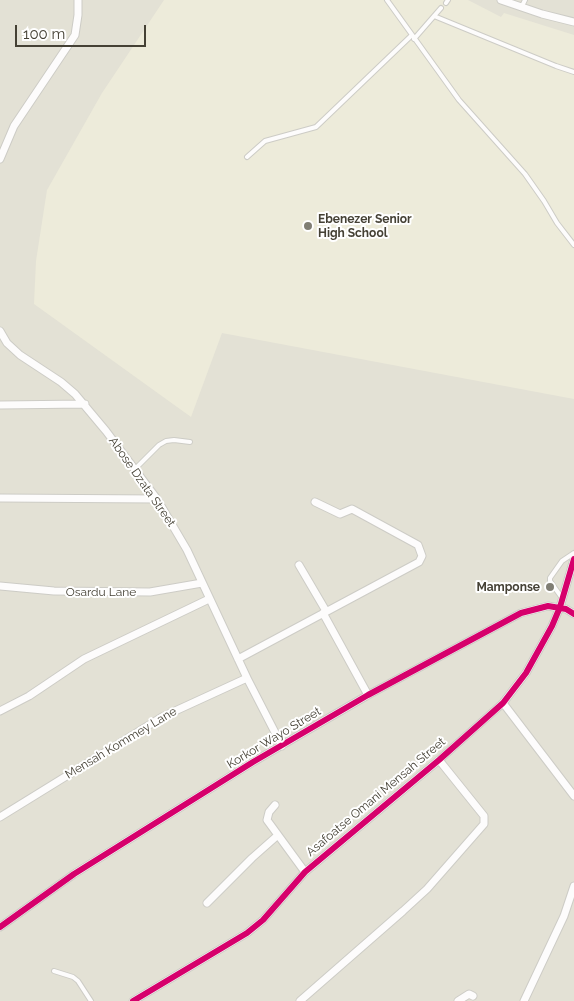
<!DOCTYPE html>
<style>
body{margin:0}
#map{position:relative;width:574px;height:1001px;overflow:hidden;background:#efeee8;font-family:Raleway,sans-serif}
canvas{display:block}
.scale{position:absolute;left:15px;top:25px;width:131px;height:22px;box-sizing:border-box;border:2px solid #454135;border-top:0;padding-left:6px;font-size:15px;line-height:18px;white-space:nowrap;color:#454135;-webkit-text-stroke:4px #fff;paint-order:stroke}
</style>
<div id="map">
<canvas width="574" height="1001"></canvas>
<div class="scale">100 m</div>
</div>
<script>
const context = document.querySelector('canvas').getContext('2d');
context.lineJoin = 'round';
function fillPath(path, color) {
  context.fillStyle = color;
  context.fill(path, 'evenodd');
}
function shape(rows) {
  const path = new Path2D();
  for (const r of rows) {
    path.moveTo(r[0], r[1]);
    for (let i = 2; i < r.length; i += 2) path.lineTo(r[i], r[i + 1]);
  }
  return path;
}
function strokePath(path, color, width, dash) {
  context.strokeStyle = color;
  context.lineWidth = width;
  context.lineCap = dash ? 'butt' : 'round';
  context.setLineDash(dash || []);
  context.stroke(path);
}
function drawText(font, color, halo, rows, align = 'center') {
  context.font = font + ' Raleway,sans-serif';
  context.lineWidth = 4;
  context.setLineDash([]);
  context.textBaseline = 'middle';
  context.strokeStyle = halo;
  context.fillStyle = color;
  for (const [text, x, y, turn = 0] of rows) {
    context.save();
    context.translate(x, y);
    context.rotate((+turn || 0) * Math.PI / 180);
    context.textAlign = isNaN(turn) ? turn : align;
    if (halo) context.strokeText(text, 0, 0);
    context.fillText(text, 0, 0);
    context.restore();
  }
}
const residential = shape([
 [0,0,574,0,574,1001,0,1001]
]);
const education = shape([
 [164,0,468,0,501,17,504,13,574,35,574,399,222,333,191,417,34,304,36,261,47,190,102,93]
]);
const lane = shape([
 [387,0,459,100,525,174,544,201,557,223,574,245],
 [446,3,448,0],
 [521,8,525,0],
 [434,16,556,66,574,72],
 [414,39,441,8],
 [247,157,265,141,316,127,412,35],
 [135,469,159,445,166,441,174,440,190,442],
 [562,598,550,581,550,578,562,561,574,553],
 [54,971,73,977,78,981,91,1001]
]);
const street = shape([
 [501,0,542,14,574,22],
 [0,159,14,126,75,35,78,15,78,0],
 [0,331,7,343,20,355,61,382,75,394,106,431,157,499,187,550,247,678,282,746],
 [0,405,85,404],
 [0,498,157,499],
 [299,565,326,611],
 [0,586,54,591,150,592,202,583],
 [323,613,368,695],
 [238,659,419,562,422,556,418,545,352,509,340,514,315,502],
 [503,703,574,796],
 [0,711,29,696,84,659,209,599],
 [275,805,269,812,267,820,305,872],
 [0,817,162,717,247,678],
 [207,903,252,858,278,835],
 [0,927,74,874,253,762,368,695,521,613,548,606,566,609,574,614],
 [133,1001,247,933,263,920,305,872,439,760,503,703,526,673,552,626,560,607,574,559],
 [300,1001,403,911,427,889,484,824,484,816,439,760],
 [458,1001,469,994,473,996],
 [524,1001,564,916,574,886]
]);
const cycleway = shape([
 [0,927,74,874,253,762,368,695,521,613,548,606,566,609,574,614],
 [133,1001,247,933,263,920,305,872,439,760,503,703,526,673,552,626,560,607,574,559]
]);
const markers = [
 [308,226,5,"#807e74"],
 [550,587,5,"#807e74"]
];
const poiNames = [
 ["Ebenezer Senior",318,219],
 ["High School",318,233],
 ["Mamponse",540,587,"right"]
];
const streetNames = [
 ["Abose Dzata Street",142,482,55],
 ["Osardu Lane",101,592],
 ["Korkor Wayo Street",274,738,-31],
 ["Mensah Kommey Lane",121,743,-31],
 ["Asafoatse Omani Mensah Street",376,797,-40]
];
fillPath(residential, '#e3e1d5');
fillPath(education, '#edebda');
strokePath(lane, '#cdccc6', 6);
strokePath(street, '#cdccc6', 9);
strokePath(lane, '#fdfcfc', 4);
strokePath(street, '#fdfcfc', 7);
strokePath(cycleway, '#d6006c', 6);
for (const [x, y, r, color] of markers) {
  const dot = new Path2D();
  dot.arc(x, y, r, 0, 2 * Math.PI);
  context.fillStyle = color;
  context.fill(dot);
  strokePath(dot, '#fff', 2);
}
drawText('bold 12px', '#454135', '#fff', poiNames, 'left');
drawText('12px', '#454135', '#fff', streetNames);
</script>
